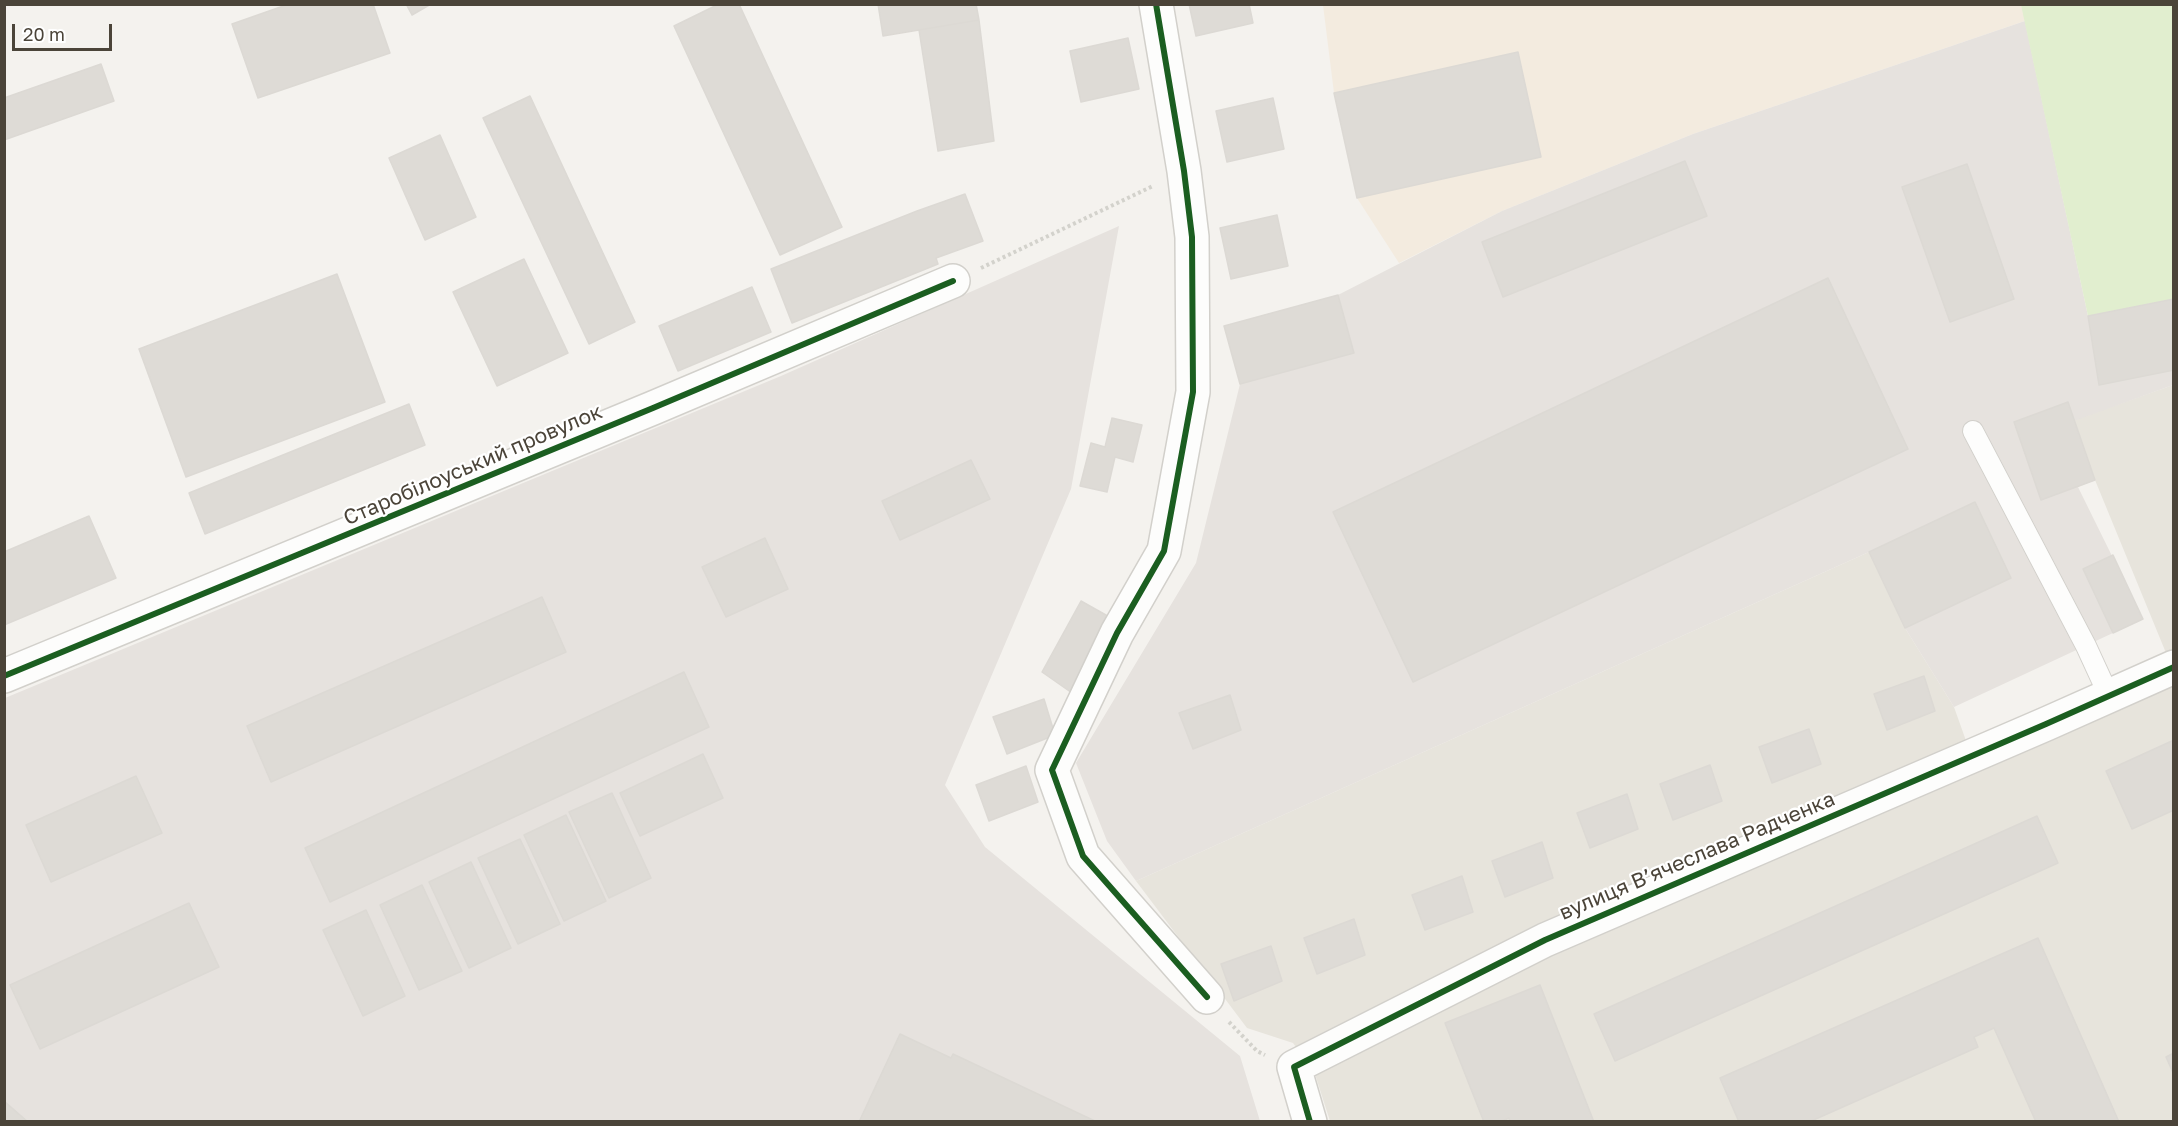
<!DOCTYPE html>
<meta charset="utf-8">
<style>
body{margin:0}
#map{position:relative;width:2178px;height:1126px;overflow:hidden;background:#f4f2ee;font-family:"Golos Text",sans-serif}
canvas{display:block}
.frame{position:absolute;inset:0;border:6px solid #4b4439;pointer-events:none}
.scale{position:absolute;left:12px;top:24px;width:100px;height:27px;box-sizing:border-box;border:3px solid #4b4439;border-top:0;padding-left:8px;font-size:18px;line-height:21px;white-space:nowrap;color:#4b4439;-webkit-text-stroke:4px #fff;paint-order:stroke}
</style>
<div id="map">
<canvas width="2178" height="1126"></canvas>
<div class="frame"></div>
<div class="scale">20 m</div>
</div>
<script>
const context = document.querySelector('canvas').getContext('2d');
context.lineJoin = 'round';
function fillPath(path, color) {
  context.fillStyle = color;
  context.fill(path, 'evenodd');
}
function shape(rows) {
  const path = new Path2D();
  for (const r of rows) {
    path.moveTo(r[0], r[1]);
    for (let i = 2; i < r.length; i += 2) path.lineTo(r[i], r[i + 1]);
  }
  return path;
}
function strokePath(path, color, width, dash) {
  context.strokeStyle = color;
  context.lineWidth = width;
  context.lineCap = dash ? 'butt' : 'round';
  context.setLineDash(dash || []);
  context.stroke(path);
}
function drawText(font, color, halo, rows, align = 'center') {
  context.font = font + ' "Golos Text",sans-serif';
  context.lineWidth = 4.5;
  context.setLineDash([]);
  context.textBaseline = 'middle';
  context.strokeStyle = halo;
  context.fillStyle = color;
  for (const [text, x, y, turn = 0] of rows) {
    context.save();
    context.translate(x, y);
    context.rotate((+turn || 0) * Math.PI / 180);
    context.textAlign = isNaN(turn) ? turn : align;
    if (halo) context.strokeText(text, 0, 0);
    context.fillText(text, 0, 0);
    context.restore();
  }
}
const residential = shape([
 [2173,385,2173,670,2095,480,2074,420],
 [1869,552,1905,628,1954,707,1975,766,2173,682,2173,1121,1330,1121,1314,1071,1293,1043,1247,1028,1136,881]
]);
const commercial = shape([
 [2021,4,2025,21,1693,134,1502,211,1399,263,1357,198,1334,93,1323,5]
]);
const industrial = shape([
 [2025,21,2088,316,2173,299,2173,385,2074,421,2095,480,2078,487,2143,619,1954,707,1905,628,1869,552,1136,881,1107,841,1076,763,1196,563,1240,384,1224,326,1338,295,1502,211,1693,134],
 [1119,226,1071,489,945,785,985,847,1240,1056,1260,1121,5,1122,5,698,781,376]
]);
const green = shape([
 [2021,5,2173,5,2173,299,2088,316]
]);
const building = shape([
 [289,4,373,4,390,53,258,98,232,24,289,4],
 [406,4,431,4,412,15,406,4],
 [719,4,739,4,842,227,780,255,674,26,719,4],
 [878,4,976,4,979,20,883,36,878,4],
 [1189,4,1249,4,1253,23,1196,36,1189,4],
 [979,20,994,141,938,151,919,30,979,20],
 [1128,38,1139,89,1081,102,1070,51,1128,38],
 [1518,52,1541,157,1357,198,1334,93,1518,52],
 [101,64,114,101,4,140,4,98,101,64],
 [530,96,635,322,589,344,483,118,530,96],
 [1273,98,1284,149,1227,162,1216,111,1273,98],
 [440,135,476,217,425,240,389,158,440,135],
 [1685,161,1707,216,1503,297,1482,242,1685,161],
 [1967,164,2014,299,1950,322,1902,187,1967,164],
 [965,194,983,241,936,258,938,264,792,323,771,269,917,211,965,194],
 [1277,215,1288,266,1231,279,1220,228,1277,215],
 [524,259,568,353,497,386,453,292,524,259],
 [337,274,385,402,186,477,139,349,337,274],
 [1828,278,1908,449,1413,682,1333,512,1828,278],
 [752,287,771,332,678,371,659,326,752,287],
 [1338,295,1354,353,1240,384,1224,326,1338,295],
 [2174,299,2174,370,2099,385,2088,316,2174,299],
 [2068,402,2095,480,2041,500,2014,422,2068,402],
 [409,404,425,445,205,534,189,493,409,404],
 [1112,418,1142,425,1133,462,1115,457,1107,492,1080,486,1091,443,1105,447,1112,418],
 [971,460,990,499,900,540,882,501,971,460],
 [1975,502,2011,578,1905,628,1869,552,1975,502],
 [89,516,116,578,4,625,4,552,89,516],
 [765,538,788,589,726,617,702,567,765,538],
 [2113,555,2143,619,2113,633,2083,569,2113,555],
 [542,597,566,652,271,782,247,726,542,597],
 [1081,601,1113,619,1072,693,1042,672,1081,601],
 [684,672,709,727,330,902,305,848,684,672],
 [1924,676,1935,711,1887,730,1874,694,1924,676],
 [1230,695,1241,730,1193,749,1179,713,1230,695],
 [1044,699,1055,735,1007,754,993,717,1044,699],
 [1809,729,1821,764,1772,783,1759,747,1809,729],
 [2174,740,2174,810,2132,829,2106,771,2174,740],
 [703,754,723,798,640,836,620,793,703,754],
 [1710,765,1722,801,1673,820,1660,784,1710,765],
 [1026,766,1038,802,989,821,976,785,1026,766],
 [136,776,162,833,51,882,26,825,136,776],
 [612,793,651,878,609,898,569,812,612,793],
 [1627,794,1638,829,1590,848,1577,813,1627,794],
 [566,815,606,901,564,921,524,835,566,815],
 [2037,816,2058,863,1615,1061,1594,1014,2037,816],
 [520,839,560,924,518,944,478,858,520,839],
 [1542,842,1553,878,1505,897,1492,861,1542,842],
 [471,862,511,948,469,968,429,882,471,862],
 [1462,876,1473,912,1425,930,1412,895,1462,876],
 [422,885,462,971,419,990,380,905,422,885],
 [189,903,219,967,40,1049,10,985,189,903],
 [366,910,405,996,363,1016,323,930,366,910],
 [1354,919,1365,955,1317,974,1304,938,1354,919],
 [2038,938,2119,1122,2036,1122,1994,1028,1974,1037,1978,1047,1809,1122,1739,1122,1720,1078,2038,938],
 [1271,946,1282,981,1234,1001,1221,964,1271,946],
 [1540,985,1594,1122,1510,1122,1509,1118,1500,1122,1484,1122,1445,1023,1540,985],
 [900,1034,951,1058,953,1054,1097,1122,859,1122,900,1034],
 [2174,1053,2174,1075,2166,1057,2174,1053],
 [4,1101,28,1122,4,1122,4,1101]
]);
const path = shape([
 [981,268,1153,186],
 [1229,1022,1257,1051,1265,1055]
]);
const lane = shape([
 [1973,431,2086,646,2109,696]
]);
const street = shape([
 [1156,4,1184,171,1192,237,1193,392,1164,551,1117,633,1052,770,1083,856,1207,997],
 [4,676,653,408,953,281],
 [1310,1122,1294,1067,1545,940,2046,724,2174,667]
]);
const cycleway = shape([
 [1156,4,1184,171,1192,237,1193,392,1164,551,1117,633,1052,770,1083,856,1207,997],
 [4,676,653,408,953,281],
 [1310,1122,1294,1067,1545,940,2046,724,2174,667]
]);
const streetNames = [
 ["Старобілоуський провулок",473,465,-23],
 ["вулиця Вʼячеслава Радченка",1697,856,-23]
];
fillPath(residential, '#e7e4dc');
fillPath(commercial, '#f3ebdf');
fillPath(industrial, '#e6e2de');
fillPath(green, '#e1eecf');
fillPath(building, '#dedbd6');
strokePath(building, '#dcd9d4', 1.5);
strokePath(lane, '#d2d0cb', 22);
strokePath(street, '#d2d0cb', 36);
strokePath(path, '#d3d2cc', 4, [3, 3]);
strokePath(lane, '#fdfdfc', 20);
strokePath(street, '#fdfdfc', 33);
strokePath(cycleway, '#1b5e20', 6);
drawText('21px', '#4b4439', '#fff', streetNames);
</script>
